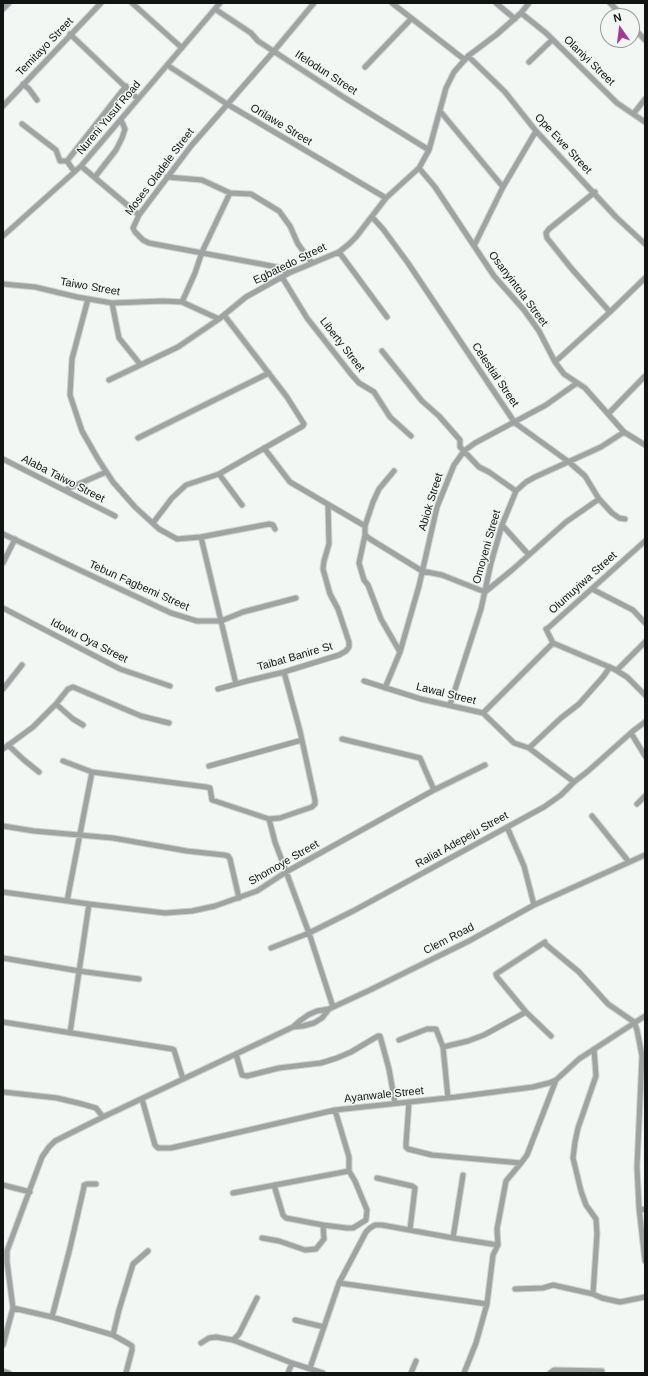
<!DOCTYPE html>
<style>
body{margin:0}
#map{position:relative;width:648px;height:1376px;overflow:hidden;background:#f2f7f4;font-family:Arial,sans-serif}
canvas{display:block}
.frame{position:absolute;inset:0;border:4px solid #121413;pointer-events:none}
.north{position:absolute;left:600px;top:8px;width:40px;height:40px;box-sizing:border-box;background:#f2f7f4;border:1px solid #989c9a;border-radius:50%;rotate:346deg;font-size:11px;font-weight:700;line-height:16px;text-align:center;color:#121413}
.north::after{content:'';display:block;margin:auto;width:14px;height:18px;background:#a63997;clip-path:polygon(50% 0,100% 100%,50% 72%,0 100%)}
</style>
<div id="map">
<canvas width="648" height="1376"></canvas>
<div class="frame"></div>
<div class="north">N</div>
</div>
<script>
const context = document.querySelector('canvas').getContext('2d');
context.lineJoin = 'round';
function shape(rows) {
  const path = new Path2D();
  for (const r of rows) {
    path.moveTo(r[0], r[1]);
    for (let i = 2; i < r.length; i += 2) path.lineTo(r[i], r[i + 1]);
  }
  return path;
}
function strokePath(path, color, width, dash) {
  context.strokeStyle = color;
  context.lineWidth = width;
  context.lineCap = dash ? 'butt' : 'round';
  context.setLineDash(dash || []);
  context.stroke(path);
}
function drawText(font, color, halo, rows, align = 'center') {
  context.font = font + ' Arial,sans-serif';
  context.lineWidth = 3;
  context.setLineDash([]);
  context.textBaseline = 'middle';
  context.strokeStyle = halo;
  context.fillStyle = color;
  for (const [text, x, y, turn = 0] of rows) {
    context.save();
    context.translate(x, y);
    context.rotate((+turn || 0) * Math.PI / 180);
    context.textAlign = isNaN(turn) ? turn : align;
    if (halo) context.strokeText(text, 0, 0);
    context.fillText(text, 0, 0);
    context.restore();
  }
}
const minor = shape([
 [132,3,182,48],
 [392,3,465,60],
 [496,3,515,19],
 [610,3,623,16],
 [3,9,9,3],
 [215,9,251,33,258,41,345,98,429,150],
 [521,13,546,33,617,103,645,122],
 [632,26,645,40],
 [70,34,138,99],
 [468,56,505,92,536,131,616,217,645,244],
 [529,62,552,40],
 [167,65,227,104,386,198],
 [365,67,411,19],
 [23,84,29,89,37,100],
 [3,106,101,3],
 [440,111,503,187],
 [634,113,645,99],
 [22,124,56,150,60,161,67,161,126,86],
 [67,161,74,171],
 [81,166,139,215],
 [419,168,435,187,494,276,524,310,539,331,555,362,564,374,585,388,624,432,645,445],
 [95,177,116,150,122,138,125,129,121,120],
 [167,177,202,180,230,193,251,194,279,211,290,226,298,244,312,263],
 [595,192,549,229,546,233,547,238,571,268,610,312],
 [372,217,383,229,408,263,515,423,569,462,585,476,599,499,612,513,619,518,625,519],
 [3,236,81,166,220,3],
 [474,246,503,187,536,131],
 [339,252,387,317],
 [289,273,277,267,149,243,143,240,135,232,133,228,139,215,191,146,274,51,314,3],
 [282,277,307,318,351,374,359,383,374,392,390,417,411,436],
 [3,284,35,287,77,297,112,303,163,301,182,302,219,319],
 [88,299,72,359,70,395,82,431,98,459,113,482,135,507,159,529,177,539,201,537,269,524,273,525,275,529],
 [182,302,195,273,202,252,230,193],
 [112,303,119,338,140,364],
 [382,351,422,401,439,416,460,440,460,447,479,467,489,472,516,491],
 [555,362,610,312,645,278],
 [109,380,178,347,219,319,246,297,289,273,339,252,349,244,356,237,386,198,419,168,429,150,446,88,454,72,468,56,496,35,521,13,529,3],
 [608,414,645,376],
 [138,438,269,373],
 [264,448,290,482,365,526,365,535,370,539,422,571,442,575,485,592,512,570,566,522,599,499],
 [3,459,115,516],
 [219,474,242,505],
 [65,490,106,472],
 [153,523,172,498,186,485,219,474,303,426,304,424,287,397,224,315],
 [502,525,529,555],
 [365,526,373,502,379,489,394,471],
 [3,534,171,613,197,621,221,621,243,612,296,598],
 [365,535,359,563,364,580,368,585,381,619,400,652],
 [201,537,236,684],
 [3,563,15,539],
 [592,589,633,610,645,623],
 [3,608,120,669,170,686],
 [553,643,546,629,548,628,645,541],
 [617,670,645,642],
 [364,681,421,699,483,713,514,743,529,748,574,782],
 [385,688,400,652,419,586,437,507,454,465,464,451,475,443,546,405,577,383],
 [3,689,22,665],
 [218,689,247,681,284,672,339,655,346,651,349,647,349,642,338,609,330,594,323,569,324,561,329,544,328,505],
 [56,704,73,719,83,725],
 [450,705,481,609,491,563,502,525,516,491,526,482,535,477,601,447,624,432],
 [483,713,553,643,614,669,627,677,645,695],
 [631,733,645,756],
 [342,739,420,758,434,790],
 [8,745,24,760,39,772],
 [529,748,561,718,579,704,603,677,610,667],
 [3,749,33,727,56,704,68,689,73,687,141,716,169,723],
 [63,761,92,772,206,787,210,788,212,800,269,819,280,818,312,807,315,804,315,800,300,731,284,672],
 [209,766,302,740],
 [637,804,645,796],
 [592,816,629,862],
 [269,819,275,842,309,933,333,1007],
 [3,826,34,831,113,838,187,851,224,855,228,856,230,859,239,898],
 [507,827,524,866,534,905],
 [3,892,89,904,165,913,192,911,215,906,257,891,286,872,434,790,485,765],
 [67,901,92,772],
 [271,948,309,933,355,910,544,807,561,795,574,782,587,772,633,731,645,722],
 [3,958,79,971,139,979],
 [3,1022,172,1049,174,1050,183,1079],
 [293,1027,303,1026,314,1023,322,1018,329,1009],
 [70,1033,89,904],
 [551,1036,526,1012,497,977,496,974,545,942,544,943,579,972,608,1004,634,1022,637,1030,642,1056,637,1167,639,1208,645,1261],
 [399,1040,427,1029,436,1029,443,1047,448,1098],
 [443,1047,468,1041,484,1035,526,1012],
 [236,1054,242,1075,247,1076,279,1068,321,1063,337,1058,351,1052,378,1036,380,1036,389,1069,395,1103],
 [3,1092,57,1098,82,1104,96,1108,103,1117],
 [142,1099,155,1145,158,1148,171,1148,335,1110,456,1097,533,1087,549,1083,556,1080,579,1059,645,1016],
 [409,1102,406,1144,406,1147,408,1149,432,1155,521,1163],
 [377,1178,412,1186,415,1188,410,1229],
 [3,1185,30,1192],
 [274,1185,283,1215,286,1218,323,1225,347,1228,353,1228,366,1220,367,1210,355,1181,349,1171,349,1157,335,1110],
 [233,1193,349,1171],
 [639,1208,645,1210],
 [262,1238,279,1241,305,1250,316,1249,324,1239,323,1225],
 [453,1238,463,1175],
 [339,1283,487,1304],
 [515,1289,543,1288,553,1285,593,1294,602,1298,620,1302,645,1297],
 [593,1294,597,1234,596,1219,586,1205,581,1191,573,1158,575,1142,578,1128,596,1076,594,1049],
 [13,1308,52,1317,113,1335,129,1344,132,1346,132,1350,126,1373],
 [52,1317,70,1248,84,1187,84,1185,87,1184,96,1184],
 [295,1320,324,1327],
 [113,1335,119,1310,133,1264,148,1251],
 [233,1340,239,1334,257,1298],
 [201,1343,209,1338,216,1337,233,1340,292,1363,323,1373],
 [3,1345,13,1308,7,1262,7,1251,42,1157,49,1147,55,1141,103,1117,293,1027,301,1020,308,1015,317,1011,329,1009,370,990,469,941,534,905,645,855],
 [310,1368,339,1283,366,1232,370,1228,375,1225,382,1225,453,1238,498,1245],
 [3,1371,9,1373],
 [288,1373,292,1363],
 [411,1373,416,1361],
 [464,1373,476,1343,487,1304,493,1255,498,1245,497,1229,506,1181,521,1163,527,1155,556,1080],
 [550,1373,554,1370,602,1371]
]);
const streetNames = [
 ["Temitayo Street",45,47,-46],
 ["Olaniyi Street",589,61,44],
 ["Ifelodun Street",326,73,33],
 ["Nureni Yusuf Road",109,118,-50],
 ["Orilawe Street",281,125,31],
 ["Ope Ewe Street",563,144,47],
 ["Moses Oladele Street",160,172,-53],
 ["Egbatedo Street",290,264,-26],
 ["Taiwo Street",90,287,10],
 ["Osanyintola Street",518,289,53],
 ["Liberty Street",342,345,52],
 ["Celestial Street",495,375,56],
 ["Alaba Taiwo Street",63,479,27],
 ["Abiok Street",431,502,-73],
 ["Omoyeni Street",487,547,-74],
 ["Olumuyiwa Street",583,583,-42],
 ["Tebun Fagbemi Street",139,586,24],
 ["Idowu Oya Street",89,641,27],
 ["Taibat Banire St",295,657,-16],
 ["Lawal Street",446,694,14],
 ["Raliat Adepeju Street",462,840,-29],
 ["Shomoye Street",284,863,-30],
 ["Clem Road",449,939,-27],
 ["Ayanwale Street",384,1095,-6]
];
strokePath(minor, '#ced3d0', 7);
strokePath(minor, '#a1a3a2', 5);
drawText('11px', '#121413', '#f2f7f4', streetNames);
</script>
